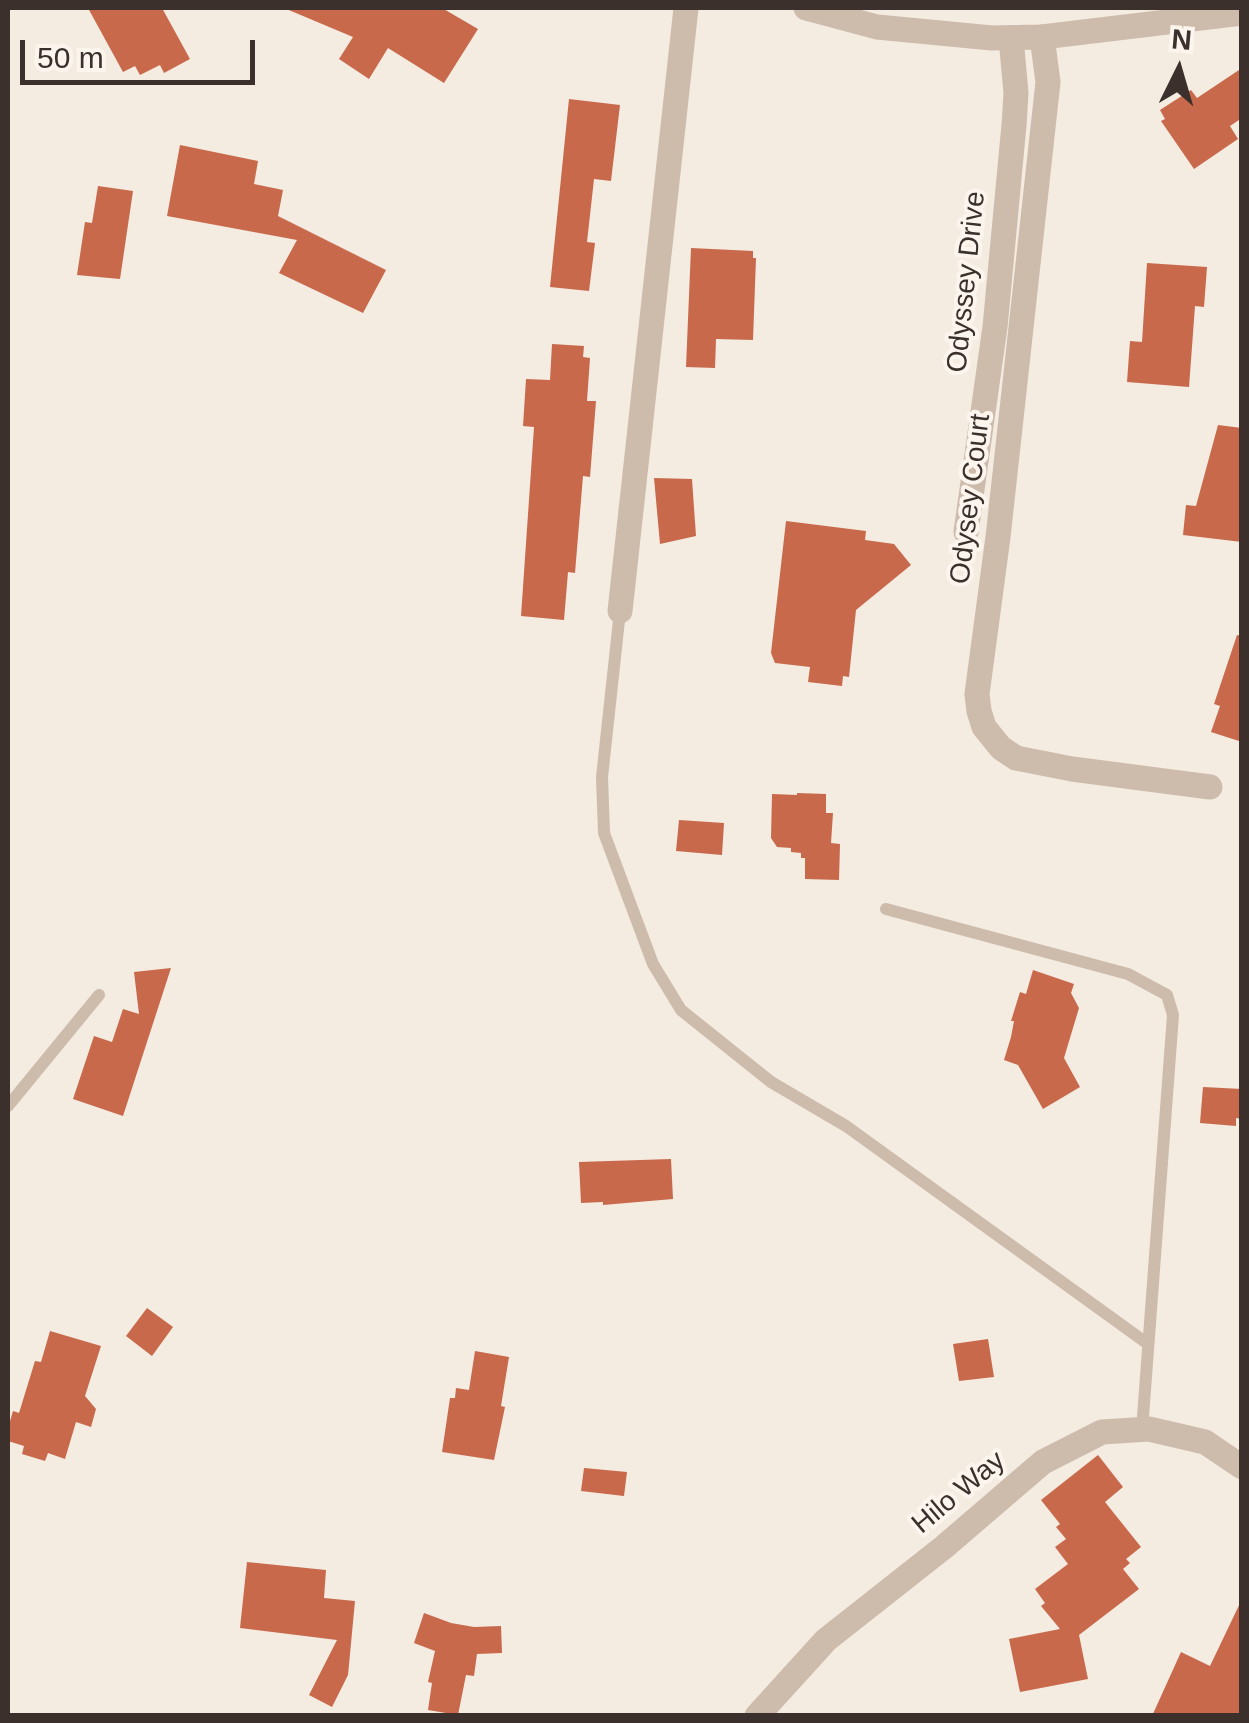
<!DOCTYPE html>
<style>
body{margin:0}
#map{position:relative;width:1249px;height:1723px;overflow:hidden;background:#f4ebe1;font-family:Helvetica,sans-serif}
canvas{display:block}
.frame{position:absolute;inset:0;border:10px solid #3b302b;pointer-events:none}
.north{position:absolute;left:1129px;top:20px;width:100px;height:100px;-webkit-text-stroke:8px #fbf5ee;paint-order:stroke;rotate:5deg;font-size:28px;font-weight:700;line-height:40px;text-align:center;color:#3b302b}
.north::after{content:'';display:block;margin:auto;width:35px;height:45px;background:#3b302b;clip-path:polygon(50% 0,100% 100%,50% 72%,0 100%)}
.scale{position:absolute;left:20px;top:40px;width:235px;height:45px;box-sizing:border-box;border:5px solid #3b302b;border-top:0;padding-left:12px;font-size:30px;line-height:35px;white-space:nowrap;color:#3b302b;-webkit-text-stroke:8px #fbf5ee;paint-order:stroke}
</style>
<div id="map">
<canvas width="1249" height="1723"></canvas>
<div class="frame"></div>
<div class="north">N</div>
<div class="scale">50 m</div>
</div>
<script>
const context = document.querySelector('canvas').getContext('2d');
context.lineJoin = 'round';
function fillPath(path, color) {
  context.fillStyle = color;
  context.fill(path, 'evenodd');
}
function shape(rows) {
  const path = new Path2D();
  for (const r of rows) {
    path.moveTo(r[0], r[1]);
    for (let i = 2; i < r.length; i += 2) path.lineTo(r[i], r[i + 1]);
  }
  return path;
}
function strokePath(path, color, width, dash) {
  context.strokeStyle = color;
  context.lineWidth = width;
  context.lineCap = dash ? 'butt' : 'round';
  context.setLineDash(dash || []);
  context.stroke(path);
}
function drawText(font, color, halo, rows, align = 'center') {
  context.font = font + ' Helvetica,sans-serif';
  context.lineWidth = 8;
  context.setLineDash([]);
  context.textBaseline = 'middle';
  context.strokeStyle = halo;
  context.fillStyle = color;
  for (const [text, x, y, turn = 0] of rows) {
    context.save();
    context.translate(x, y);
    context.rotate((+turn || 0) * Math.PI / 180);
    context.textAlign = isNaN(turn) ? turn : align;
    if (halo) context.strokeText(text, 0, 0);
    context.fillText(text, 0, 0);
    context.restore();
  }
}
const building = shape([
 [88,8,162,8,190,59,164,73,160,65,140,75,135,66,123,72],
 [284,8,442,8,478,29,444,83,388,48,369,79,339,59,353,37],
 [1242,68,1242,118,1230,126,1238,139,1194,169,1161,121,1165,119,1160,110,1191,90,1197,98],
 [569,99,620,105,611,181,594,179,587,242,595,243,589,291,550,287],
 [180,145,258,161,254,184,283,190,278,216,386,270,363,313,279,273,297,240,167,216],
 [98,186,133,191,120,279,77,275,85,222,92,223],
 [691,248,753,251,753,258,756,258,753,340,716,339,715,368,686,367],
 [1147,263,1207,267,1204,307,1195,306,1189,387,1127,382,1130,341,1142,342],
 [552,344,584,346,583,357,590,358,587,401,596,401,590,477,583,476,575,573,568,572,564,620,521,616,534,427,523,426,526,379,550,380],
 [1218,425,1242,428,1242,542,1183,535,1186,505,1196,506],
 [654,478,692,479,696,536,660,544],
 [786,521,866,531,865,540,894,544,911,565,856,610,849,677,843,676,842,686,808,682,810,667,775,663,771,653],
 [1237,635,1242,636,1242,742,1211,732,1220,706,1214,704],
 [797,793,826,794,826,813,833,813,831,843,840,844,839,880,805,879,805,858,801,858,801,853,791,852,791,848,777,847,771,838,772,794,797,795],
 [679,820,724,823,722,855,676,851],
 [171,968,123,1116,73,1099,94,1036,112,1042,123,1009,139,1014,134,972],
 [1033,970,1074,984,1071,993,1079,1008,1064,1058,1080,1087,1043,1109,1018,1065,1004,1060,1011,1037,1014,1021,1011,1021,1020,992,1026,994],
 [1203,1087,1242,1089,1242,1119,1236,1118,1236,1126,1200,1123],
 [671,1159,673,1199,603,1205,603,1202,581,1203,579,1162],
 [147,1308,173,1327,152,1356,126,1336],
 [50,1331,101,1346,85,1396,96,1409,91,1427,76,1422,65,1459,48,1453,45,1461,22,1454,24,1446,8,1441,8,1428,13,1411,19,1413,35,1361,41,1362],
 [988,1339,994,1377,959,1381,953,1344],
 [475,1351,509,1357,501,1406,505,1407,494,1460,442,1452,450,1398,455,1398,456,1388,469,1390],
 [1098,1455,1123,1487,1105,1502,1141,1547,1126,1559,1130,1563,1123,1569,1139,1589,1079,1635,1088,1679,1020,1692,1009,1639,1060,1629,1041,1606,1045,1603,1035,1589,1068,1564,1055,1547,1066,1539,1056,1527,1060,1524,1041,1500],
 [584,1468,627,1472,624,1496,581,1491],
 [247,1562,326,1570,324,1598,355,1601,348,1675,332,1707,309,1695,337,1640,240,1628],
 [1242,1599,1242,1716,1152,1716,1181,1652,1210,1666],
 [424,1613,451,1623,474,1627,501,1626,502,1653,477,1654,474,1676,466,1675,458,1715,428,1710,432,1683,428,1682,435,1651,414,1643]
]);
const service = shape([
 [620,611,602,777,604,833,653,964,681,1010,771,1082,846,1126,1148,1344],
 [886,909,1128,974,1167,995,1173,1015,1142,1430],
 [8,1106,99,995]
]);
const minor = shape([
 [1042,37,1048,82,998,537,977,694,979,711,984,727,1001,748,1016,758,1072,769,1210,787],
 [966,532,995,327,1014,125,1016,93,1011,38],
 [620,611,686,8],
 [757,1716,826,1640,944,1547,1043,1462,1102,1432,1149,1429,1205,1442,1242,1467]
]);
const tertiary = shape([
 [806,8,877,27,992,38,1042,37,1242,13]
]);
const streetNames = [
 ["Odyssey Drive",967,282,-84],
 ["Odysey Court",971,499,-83],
 ["Hilo Way",959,1493,-40]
];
fillPath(building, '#c8694b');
strokePath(service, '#cdbbac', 12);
strokePath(minor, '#cdbbac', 25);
strokePath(tertiary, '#cdbbac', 25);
drawText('28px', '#3b302b', '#fbf5ee', streetNames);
</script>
